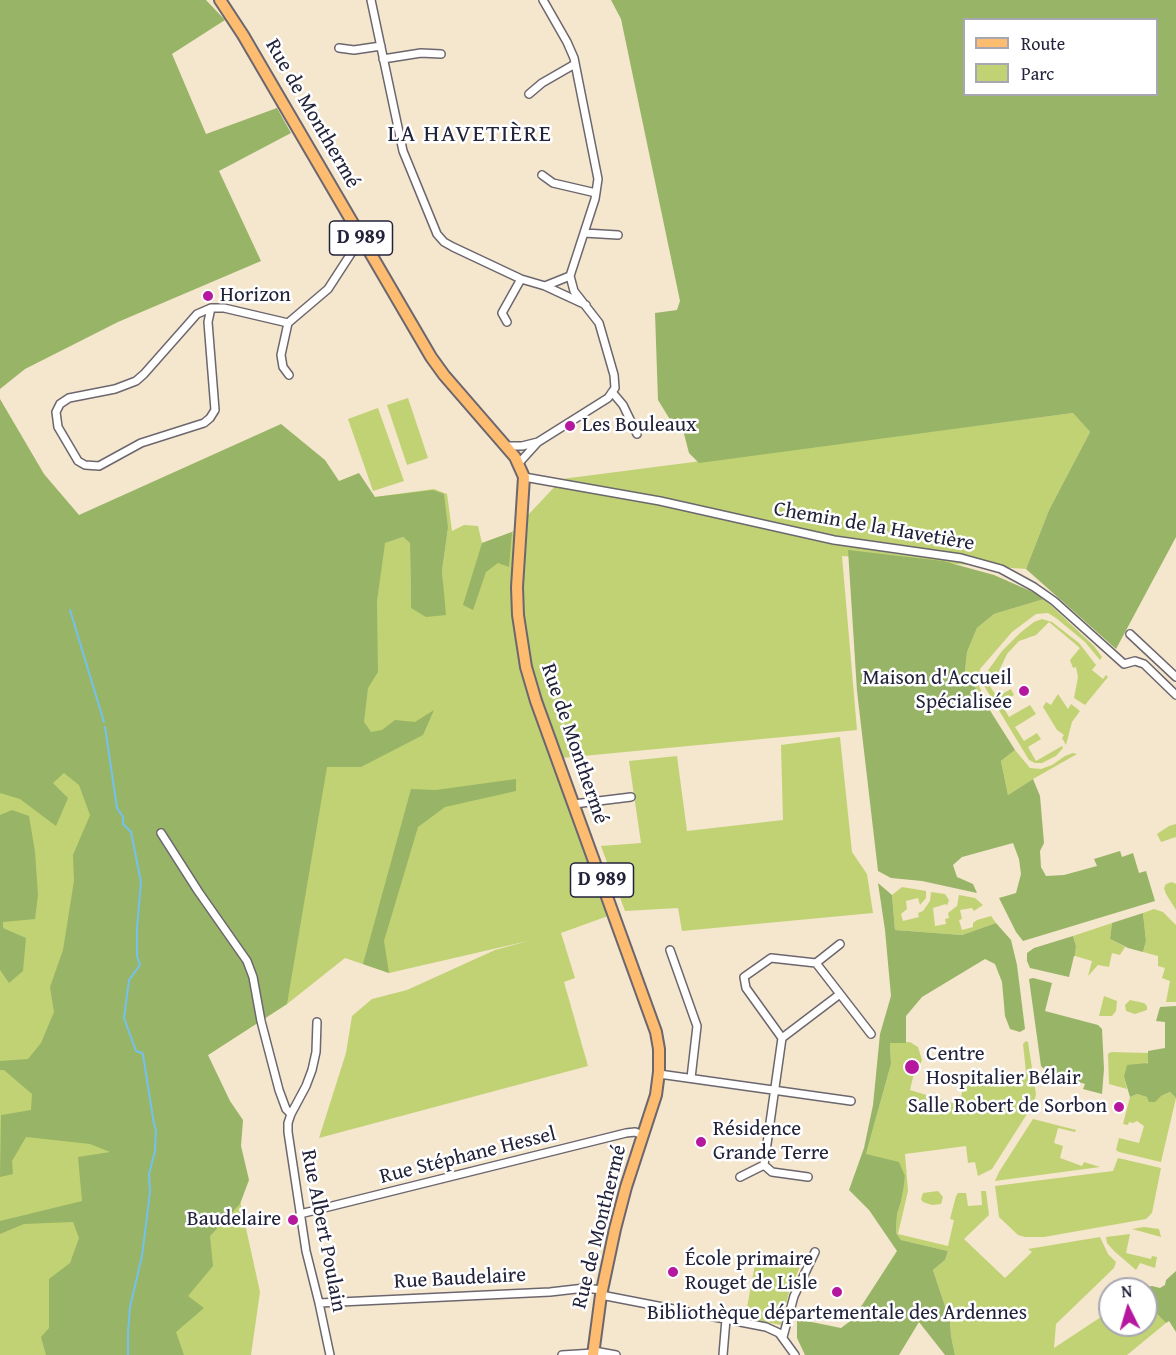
<!DOCTYPE html>
<meta charset="utf-8">
<style>
body{margin:0}
#map{position:relative;width:1176px;height:1355px;overflow:hidden;background:#f5e6ce;font-family:"Gentium Book Plus",serif}
canvas{display:block}
.legend{position:absolute;left:963px;top:18px;width:195px;height:78px;box-sizing:border-box;background:#fff;border:2px solid #a7a7b1;margin:0;padding:8px 10px;list-style:none;font-size:18px;color:#22223b}
.legend li{display:flex;align-items:center;gap:12px;height:30px}
.legend b{width:30px;border:2px solid #a7a7b1}
.north{position:absolute;left:1098px;top:1277px;width:60px;height:60px;box-sizing:border-box;background:#fff;border:2px solid #a7a7b1;border-radius:50%;rotate:355deg;font-size:16px;font-weight:700;line-height:24px;text-align:center;color:#22223b}
.north::after{content:'';display:block;margin:auto;width:21px;height:27px;background:#b5179e;clip-path:polygon(50% 0,100% 100%,50% 72%,0 100%)}
</style>
<div id="map">
<canvas width="1176" height="1355"></canvas>
<ul class="legend">
<li><b style="height:8px;background:#fdbc70"></b>Route</li>
<li><b style="height:16px;background:#c1d274"></b>Parc</li>
</ul>
<div class="north">N</div>
</div>
<script>
const context = document.querySelector('canvas').getContext('2d');
context.lineJoin = 'round';
function fillPath(path, color) {
  context.fillStyle = color;
  context.fill(path, 'evenodd');
}
function shape(rows) {
  const path = new Path2D();
  for (const r of rows) {
    path.moveTo(r[0], r[1]);
    for (let i = 2; i < r.length; i += 2) path.lineTo(r[i], r[i + 1]);
  }
  return path;
}
function strokePath(path, color, width, dash) {
  context.strokeStyle = color;
  context.lineWidth = width;
  context.lineCap = dash ? 'butt' : 'round';
  context.setLineDash(dash || []);
  context.stroke(path);
}
function drawText(font, color, halo, rows, align = 'center') {
  context.font = font + ' "Gentium Book Plus",serif';
  context.lineWidth = 5;
  context.setLineDash([]);
  context.textBaseline = 'middle';
  context.strokeStyle = halo;
  context.fillStyle = color;
  for (const [text, x, y, turn = 0] of rows) {
    context.save();
    context.translate(x, y);
    context.rotate((+turn || 0) * Math.PI / 180);
    context.textAlign = isNaN(turn) ? turn : align;
    if (halo) context.strokeText(text, 0, 0);
    context.fillText(text, 0, 0);
    context.restore();
  }
}
const green = shape([
 [408,398,428,458,407,465,387,405],
 [378,408,404,481,373,491,348,419],
 [1073,413,1090,432,1049,510,1026,569,842,556,857,730,551,759,608,916,561,933,575,978,564,982,588,1066,319,1138,346,1053,352,1016,372,999,407,990,495,950,528,941,389,973,345,958,287,1004,208,1055,260,1292,251,1355,0,1355,0,589,377,602,384,543,403,537,410,543,411,608,445,615,442,571,448,528,375,497,434,489,447,494,452,531,464,525,478,526,482,543,512,532,562,479],
 [1044,599,1094,646,1102,657,1100,660,1085,642,1056,618,1048,613,1036,614,1012,632,980,669,978,677,979,686,992,714,965,671,967,652,977,628,994,614],
 [1042,619,1052,622,1079,643,1096,665,1092,670,1103,679,1106,675,1108,677,1085,705,1074,698,1078,677,1076,667,1073,668,1070,660,1080,648,1049,622,1036,635,1019,641,1007,654,999,671,999,675,988,683,997,697,1011,689,1014,695,1001,703,1009,717,1030,705,1036,714,1015,727,1024,741,1037,733,1041,739,1028,747,1036,761,1062,746,1063,748,1056,756,1042,763,1035,763,1029,760,983,684,984,676,1002,651,1020,633,1034,622],
 [1058,694,1068,709,1071,704,1080,711,1072,722,1066,745,1062,738,1064,735,1057,730,1043,707,1046,702,1051,705],
 [840,737,852,852,867,874,873,913,682,931,678,908,625,911,601,846,641,843,629,761,677,756,687,831,783,820,781,745],
 [1015,750,1030,768,1041,769,1052,765,1065,756,1073,753,1077,754,1033,779,1008,795,1001,761],
 [1176,824,1176,837,1161,842,1157,834,1169,826],
 [1172,882,1176,884,1176,910,1166,894,1164,888,1166,884],
 [902,887,926,891,926,898,920,905,918,898,906,901,907,909,901,914,903,921,919,917,918,913,923,911,930,901,931,892,945,894,949,900,947,906,946,904,933,908,935,926,946,924,945,919,949,918,948,913,957,906,959,895,975,898,983,905,974,911,972,908,960,910,962,919,959,920,962,930,973,927,973,923,977,920,991,916,996,923,962,935,895,930,892,895],
 [1154,909,1163,912,1176,925,1176,1002,1166,1002,1170,981,1162,978,1165,968,1158,966,1158,956,1143,952,1146,941,1143,913],
 [1112,923,1110,939,1125,947,1120,955,1112,953,1109,967,1098,965,1088,976,1092,961,1075,956,1076,946,1073,936],
 [1104,996,1117,1001,1116,1011,1112,1016,1099,1016],
 [1130,1000,1144,1003,1147,1006,1147,1010,1135,1014,1126,1011,1125,1005],
 [1026,1041,1028,1042,1036,1094,1034,1103,992,1169,978,1176,975,1162,968,1163,966,1146,905,1154,908,1191,898,1234,948,1246,954,1220,950,1219,956,1196,958,1193,966,1193,968,1206,982,1205,981,1191,986,1191,989,1215,964,1239,1005,1278,1032,1252,1028,1249,1100,1237,1108,1254,1116,1262,1114,1268,1056,1324,1054,1348,1110,1311,1110,1325,1146,1325,1146,1310,1154,1311,1166,1323,1127,1355,955,1355,951,1336,950,1321,933,1270,945,1260,948,1251,901,1240,896,1233,897,1214,901,1202,905,1176,866,1154,891,1064,890,1043,910,1042,918,1047,922,1060,920,1065,916,1065,910,1090,959,1105,966,1076,973,1078,1026,1072,1023,1044],
 [1111,1052,1148,1053,1148,1062,1124,1077,1127,1089,1109,1084,1108,1054],
 [1170,1092,1176,1098,1161,1162,1119,1152,1116,1150,1119,1138,1139,1143,1144,1126,1137,1121,1133,1123,1129,1122,1128,1125,1123,1124,1130,1097,1137,1094,1147,1097,1161,1096],
 [1033,1119,1076,1130,1075,1132,1058,1128,1054,1143,1063,1146,1060,1158,1082,1166,1084,1162,1100,1167,995,1181,999,1172],
 [1118,1158,1161,1168,1152,1213,1146,1219,1044,1237,1025,1237,1018,1235,999,1217,995,1186,1113,1171],
 [938,1191,943,1197,941,1204,932,1205,923,1202,921,1199,923,1193],
 [1144,1227,1159,1229,1161,1237,1132,1229],
 [1130,1234,1126,1253,1151,1259,1152,1256,1157,1257,1155,1268,1140,1263,1136,1270,1114,1251,1107,1243,1106,1237],
 [757,1254,802,1262,789,1292,781,1325,745,1318]
]);
const forest = shape([
 [0,0,206,0,225,20,172,54,206,134,277,108,291,133,219,171,261,261,118,322,25,369,0,389],
 [611,0,1176,0,1176,537,1116,649,1026,569,1049,510,1090,432,1073,413,699,463,689,453,683,430,674,426,658,400,655,313,677,310,680,301,621,19],
 [964,20,1156,20,1156,94,964,94],
 [0,399,44,474,79,515,281,424,325,460,339,481,359,473,375,497,433,490,444,494,448,528,442,571,446,615,426,617,411,608,410,543,403,537,385,543,377,602,378,672,368,688,364,722,371,732,382,730,395,720,415,722,434,710,423,735,361,767,327,767,287,1004,208,1055,230,1101,243,1120,241,1146,249,1180,240,1204,210,1236,213,1266,188,1296,204,1308,176,1332,184,1355,46,1355,41,1337,49,1328,49,1279,70,1263,79,1238,73,1222,24,1224,0,1234,0,1221,82,1201,78,1157,110,1152,90,1144,26,1137,12,1161,13,1174,0,1177,1,1115,31,1110,32,1094,4,1070,0,1070,0,1061,28,1059,41,1043,54,1012,50,987,63,950,74,881,73,855,90,815,79,785,64,773,53,783,68,798,56,826,20,799,0,793],
 [512,532,509,567,498,563,486,572,473,610,463,605,482,543],
 [848,550,943,561,994,575,1035,593,1044,599,994,614,977,628,967,652,965,671,1015,750,1001,761,1008,795,1033,779,1040,796,1044,843,1040,851,1041,867,1046,876,1064,875,1097,866,1094,859,1120,851,1122,857,1133,853,1139,873,1146,871,1155,901,1023,941,1016,932,999,898,1016,893,1021,874,1019,859,1013,843,962,857,953,865,957,877,973,884,977,893,922,881,891,878,878,871,857,691],
 [516,779,516,791,445,807,418,827,384,941,389,973,363,964,411,789,436,790],
 [12,810,29,816,35,852,38,895,35,919,3,922,3,928,26,938,23,971,9,983,0,970,0,815],
 [878,883,892,895,895,930,962,935,996,923,1011,940,1017,965,1025,1029,1020,1032,1010,1029,1005,1016,1002,982,995,964,985,959,922,997,906,1016,906,1043,890,1043,891,1064,866,1154,899,1162,905,1176,904,1185,901,1202,897,1214,896,1233,901,1240,948,1251,945,1260,933,1270,950,1321,951,1336,955,1355,945,1355,919,1322,899,1355,805,1355,797,1338,797,1319,841,1328,853,1319,897,1251,869,1210,849,1190,864,1148,873,1105,880,1034,891,996,885,930],
 [1143,913,1146,941,1143,952,1128,948,1110,939,1112,923],
 [1073,936,1076,946,1075,956,1074,956,1069,977,1030,968,1027,961,1027,953,1034,948],
 [1033,978,1052,983,1045,1011,1098,1025,1102,1029,1104,1069,1102,1094,1083,1089,1085,1084,1063,1077,1061,1081,1053,1078,1041,1066,1029,979],
 [1176,1006,1176,1098,1170,1092,1161,1096,1155,1102,1149,1102,1147,1097,1137,1094,1130,1097,1124,1077,1127,1065,1148,1063,1148,1051,1165,1048,1165,1022,1156,1021,1160,1007],
 [1176,1271,1176,1332,1169,1321,1166,1323,1154,1311,1146,1310,1146,1289,1134,1289,1152,1286,1160,1288,1165,1285,1166,1280]
]);
const stream = shape([
 [70,610,104,722],
 [105,727,117,808,123,817,123,824,131,832,141,882,137,928,137,956,140,965,129,980,124,1018,136,1051,142,1053,143,1055,154,1124,156,1130,155,1151,149,1174,150,1192,142,1256,130,1307,128,1332,128,1355]
]);
const street = shape([
 [371,0,403,151,437,234,444,242,453,247,521,279,545,286,586,305],
 [543,0,567,42,574,58,598,179,595,199,570,276],
 [339,48,354,50,381,46],
 [383,59,421,53,441,54],
 [529,94,542,83,575,64],
 [542,175,553,183,596,193],
 [584,233,618,235],
 [545,286,570,276],
 [211,308,208,322,215,410,210,418,204,423,141,443,99,466,85,465,78,461,58,427,56,412,60,404,69,398,115,389,136,381,144,374,197,314,211,308,224,308,288,323],
 [507,322,502,313,521,279],
 [288,323,328,289,352,252,365,246],
 [288,323,281,355,283,367,289,375],
 [612,392,623,405,637,434],
 [505,446,522,446,538,442],
 [519,463,538,442,608,398,615,388,614,375,599,323,574,291,570,276],
 [524,477,660,501,834,540,961,558,1001,569,1034,587,1054,601,1124,664,1135,661,1144,664,1176,695],
 [1130,634,1176,677],
 [574,804,631,797],
 [161,833,198,891,247,961,253,977,261,1021,279,1090,286,1109,291,1114],
 [670,950,697,1026,691,1078],
 [816,963,840,944],
 [317,1022,316,1052,312,1070,306,1086,291,1114,288,1123,288,1132,306,1251,319,1303,330,1355],
 [782,1038,840,994],
 [659,1074,851,1101],
 [764,1165,772,1172,808,1177],
 [740,1177,764,1165,782,1038,746,988,744,977,771,958,816,963,871,1034],
 [300,1214,626,1133,635,1132,643,1135],
 [601,1295,766,1327,779,1333,795,1355],
 [319,1303,550,1292,585,1288,602,1290],
 [783,1337,794,1296,815,1252],
 [594,1351,616,1355],
 [562,1355,594,1353],
 [723,1355,726,1319]
]);
const primary = shape([
 [220,0,243,35,431,357,444,375,515,457,524,477,517,587,518,615,526,667,536,701,656,1032,659,1049,659,1072,656,1095,626,1187,615,1229,601,1295,593,1355]
]);
const markers = [
 [208,296,6,"#b5179e"],
 [570,426,6,"#b5179e"],
 [1024,691,6,"#b5179e"],
 [912,1067,8,"#b5179e"],
 [1119,1107,6,"#b5179e"],
 [701,1142,6,"#b5179e"],
 [293,1220,6,"#b5179e"],
 [673,1272,6,"#b5179e"],
 [837,1292,6,"#b5179e"]
];
const shields = [
 [361,238,63],
 [602,880,63]
];
const shieldNames = [
 ["D 989",361,238],
 ["D 989",602,880]
];
const streetNames = [
 ["Rue de Monthermé",312,114,60],
 ["Chemin de la Havetière",874,527,10],
 ["Rue de Monthermé",574,744,71],
 ["Rue Stéphane Hessel",468,1156,-14],
 ["Rue de Monthermé",600,1227,-76],
 ["Rue Albert Poulain",323,1231,79],
 ["Rue Baudelaire",460,1279,-3]
];
const poiNames = [
 ["Horizon",220,296],
 ["Les Bouleaux",582,426],
 ["Maison d'Accueil",1012,679,"right"],
 ["Spécialisée",1012,703,"right"],
 ["Centre",926,1055],
 ["Hospitalier Bélair",926,1079],
 ["Salle Robert de Sorbon",1107,1107,"right"],
 ["Résidence",713,1130],
 ["Grande Terre",713,1154],
 ["Baudelaire",281,1220,"right"],
 ["École primaire",685,1260],
 ["Rouget de Lisle",685,1284],
 ["Bibliothèque départementale des Ardennes",837,1314,"center"]
];
const quarterNames = [
 ["LA HAVETIÈRE",470,135]
];
fillPath(green, '#c1d274');
fillPath(forest, '#98b466');
strokePath(stream, '#73c1ed', 2);
strokePath(street, '#6c676e', 10);
strokePath(primary, '#6c676e', 14);
strokePath(street, '#fff', 7);
strokePath(primary, '#fdbc70', 10);
for (const [x, y, r, color] of markers) {
  const dot = new Path2D();
  dot.arc(x, y, r, 0, 2 * Math.PI);
  context.fillStyle = color;
  context.fill(dot);
  strokePath(dot, '#fff', 2);
}
for (const [x, y, w] of shields) {
  const box = new Path2D();
  box.roundRect(x - w / 2, y - 17, w, 34, 4.5);
  context.fillStyle = '#fff';
  context.fill(box);
  strokePath(box, '#22223b', 1.5);
}
drawText('bold 20px', '#22223b', null, shieldNames);
drawText('21px', '#22223b', '#fff', streetNames);
drawText('21px', '#22223b', '#fff', poiNames, 'left');
context.letterSpacing = '1.5px';
drawText('24px', '#22223b', '#fff', quarterNames);
context.letterSpacing = '0px';
</script>
